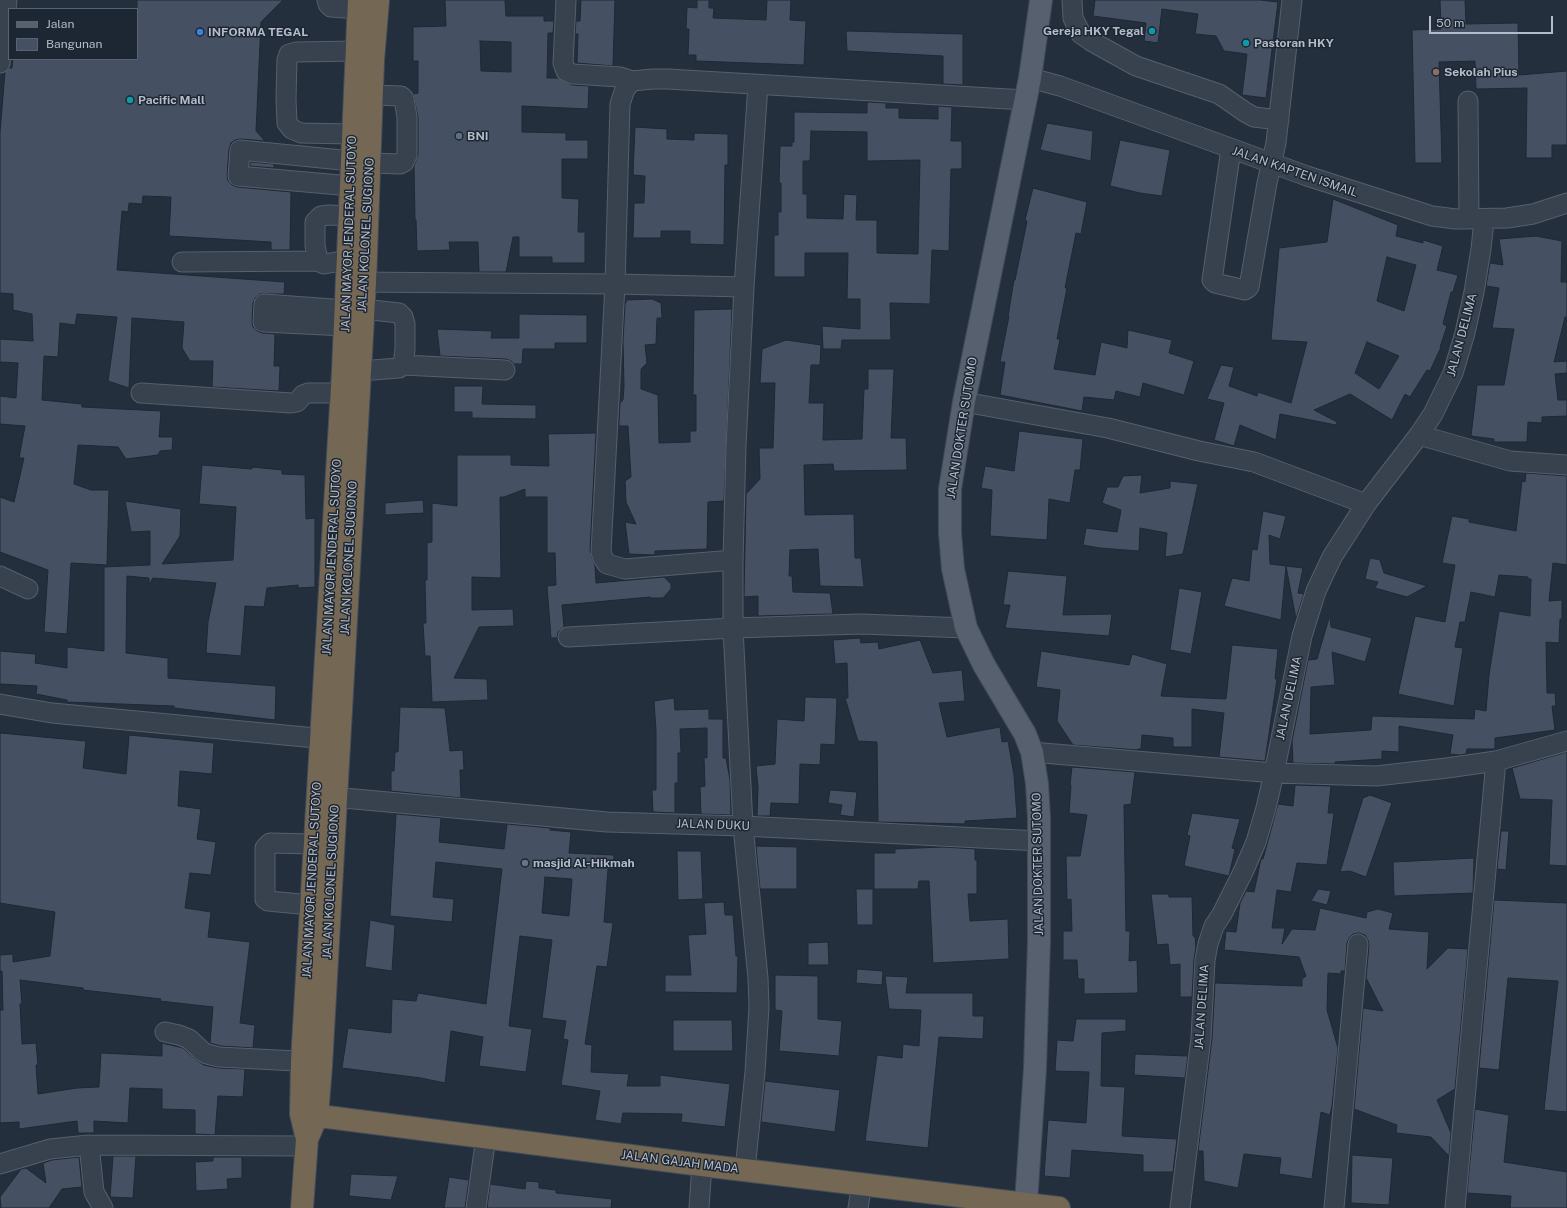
<!DOCTYPE html>
<style>
body{margin:0}
#map{position:relative;width:1567px;height:1208px;overflow:hidden;background:#242f3e;font-family:"Public Sans",sans-serif}
canvas{display:block}
.legend{position:absolute;left:8px;top:8px;width:130px;height:52px;box-sizing:border-box;background:#1d2633;border:1px solid #59626f;margin:0;padding:5px 7px;list-style:none;font-size:12px;color:#b4bcc9}
.legend li{display:flex;align-items:center;gap:8px;height:20px}
.legend b{width:20px;border:1px solid #59626f}
.scale{position:absolute;left:1429px;top:16px;width:124px;height:18px;box-sizing:border-box;border:2px solid #b4bcc9;border-top:0;padding-left:5px;font-size:12px;line-height:14px;white-space:nowrap;color:#b4bcc9;-webkit-text-stroke:3px #1d2633;paint-order:stroke}
</style>
<div id="map">
<canvas width="1567" height="1208"></canvas>
<ul class="legend">
<li><b style="height:5px;background:#56606e"></b>Jalan</li>
<li><b style="height:11px;background:#455162"></b>Bangunan</li>
</ul>
<div class="scale">50 m</div>
</div>
<script>
const context = document.querySelector('canvas').getContext('2d');
context.lineJoin = 'round';
function fillPath(path, color) {
  context.fillStyle = color;
  context.fill(path, 'evenodd');
}
function shape(rows) {
  const path = new Path2D();
  for (const r of rows) {
    path.moveTo(r[0], r[1]);
    for (let i = 2; i < r.length; i += 2) path.lineTo(r[i], r[i + 1]);
  }
  return path;
}
function strokePath(path, color, width, dash) {
  context.strokeStyle = color;
  context.lineWidth = width;
  context.lineCap = dash ? 'butt' : 'round';
  context.setLineDash(dash || []);
  context.stroke(path);
}
function drawText(font, color, halo, rows, align = 'center') {
  context.font = font + ' "Public Sans",sans-serif';
  context.lineWidth = 3;
  context.setLineDash([]);
  context.textBaseline = 'middle';
  context.strokeStyle = halo;
  context.fillStyle = color;
  for (const [text, x, y, turn = 0] of rows) {
    context.save();
    context.translate(x, y);
    context.rotate((+turn || 0) * Math.PI / 180);
    context.textAlign = isNaN(turn) ? turn : align;
    if (halo) context.strokeText(text, 0, 0);
    context.fillText(text, 0, 0);
    context.restore();
  }
}
const building = shape([
 [137,0,283,0,261,22,256,131,265,141,241,139,235,140,231,143,229,149,227,175,228,181,232,185,237,187,291,192,290,250,271,250,271,242,169,236,171,197,143,196,142,204,129,203,128,212,122,211,117,270,285,282,284,294,260,294,255,298,253,303,252,321,253,327,257,331,262,333,275,334,274,366,280,366,279,391,212,387,213,361,190,361,182,348,184,322,132,318,129,388,108,381,117,317,77,314,75,325,60,323,58,357,44,356,42,400,82,404,82,407,161,411,159,437,173,437,172,450,160,451,158,455,126,459,118,447,78,445,74,484,91,490,109,490,107,565,71,563,67,634,44,632,48,570,0,552,0,497,14,502,24,458,19,458,25,426,0,424,0,396,16,398,18,363,0,362,0,339,33,341,32,314,13,310,13,294,0,293,0,132,5,72,9,68,12,68,13,59,137,59,137,0],
 [445,0,505,0,506,16,544,16,544,21,554,21,553,33,548,33,547,78,558,78,572,85,589,86,588,109,522,106,522,132,566,133,566,140,588,140,588,159,562,159,562,198,579,199,578,232,585,232,585,263,552,263,552,257,519,257,519,237,513,237,506,272,479,272,478,242,449,242,450,250,417,251,416,220,415,220,414,166,418,155,418,117,413,94,418,93,418,61,413,61,413,27,446,26,445,0],
 [480,41,511,42,511,72,481,71,480,41],
 [581,0,615,0,613,66,577,63,578,34,575,34,576,21,580,21,581,0],
 [697,0,709,0,709,8,714,8,713,18,766,20,767,0,791,0,790,20,806,21,804,65,696,61,696,55,688,55,689,29,686,29,687,7,697,8,697,0],
 [1095,0,1260,0,1278,2,1266,98,1242,95,1247,54,1224,51,1216,36,1195,34,1198,14,1162,9,1158,43,1144,41,1146,23,1093,16,1095,0],
 [1440,0,1465,0,1466,24,1518,23,1519,75,1567,71,1567,145,1552,145,1552,158,1526,158,1527,88,1476,89,1475,61,1439,62,1442,163,1415,163,1412,30,1441,29,1440,0],
 [846,31,963,34,963,85,943,84,943,56,847,51,846,31],
 [867,102,886,103,886,108,899,108,899,118,938,119,938,106,952,107,951,141,962,141,962,169,951,169,949,251,932,250,930,304,890,303,891,340,842,340,841,349,823,349,822,326,860,329,860,299,847,299,848,253,805,253,805,277,774,277,774,235,778,235,778,212,781,212,781,183,779,183,780,146,792,146,792,142,794,142,794,112,867,113,867,102],
 [811,131,867,132,867,161,920,160,918,254,877,253,877,220,856,220,857,195,844,194,843,219,807,218,807,194,803,194,803,161,810,161,811,131],
 [1047,123,1093,131,1091,161,1040,150,1047,123],
 [635,127,667,129,667,139,694,140,694,133,728,134,728,165,725,165,724,245,690,244,690,231,661,231,661,238,633,238,634,203,644,203,645,176,633,175,635,127],
 [1120,140,1170,150,1162,196,1140,193,1110,186,1120,140],
 [250,162,274,164,274,168,250,166,250,162],
 [1033,188,1087,202,1081,234,1076,233,1065,288,1067,288,1057,339,1060,339,1054,369,1095,375,1101,342,1127,348,1128,330,1172,340,1169,353,1194,361,1184,395,1143,383,1140,397,1116,391,1114,400,1084,397,1082,411,1000,395,1005,362,1000,362,1009,316,1008,316,1014,280,1015,280,1027,221,1025,220,1033,188],
 [1333,199,1398,225,1396,236,1423,243,1423,240,1443,246,1437,270,1458,275,1453,292,1451,292,1443,324,1447,326,1440,347,1441,347,1430,371,1427,370,1410,397,1405,394,1392,420,1350,394,1314,410,1337,422,1336,425,1280,414,1276,440,1240,425,1234,446,1214,440,1224,403,1207,399,1221,365,1234,367,1229,386,1257,396,1258,392,1291,403,1307,342,1271,340,1279,248,1327,242,1333,199],
 [1387,257,1416,265,1404,311,1377,301,1387,257],
 [1367,342,1399,356,1379,389,1355,373,1367,342],
 [1536,236,1562,241,1561,282,1567,282,1567,317,1565,317,1554,362,1567,361,1567,373,1555,374,1558,400,1567,400,1567,416,1542,417,1542,423,1528,422,1527,442,1494,442,1494,439,1471,436,1477,385,1504,385,1514,329,1492,328,1499,288,1486,286,1490,263,1503,265,1499,239,1536,236],
 [652,299,661,303,662,318,657,318,656,344,645,345,647,363,641,369,641,389,658,395,659,443,690,442,690,431,696,431,696,395,693,395,694,310,732,309,724,501,708,502,707,549,655,551,655,555,629,554,625,522,636,524,626,502,625,481,631,477,628,426,619,426,619,423,620,403,623,400,624,386,623,341,625,304,627,300,652,299],
 [519,314,587,315,587,343,555,343,555,349,523,349,522,364,514,364,511,361,506,359,440,356,437,329,492,331,491,338,519,338,519,314],
 [786,340,821,345,820,365,811,365,809,403,824,403,823,440,862,439,864,389,868,389,868,369,894,369,891,438,906,438,907,470,834,471,833,464,804,465,805,515,854,514,855,558,861,558,864,587,820,586,818,549,790,550,789,576,792,576,793,592,830,593,833,614,758,616,758,596,744,597,746,494,760,479,759,448,773,448,775,383,760,383,762,349,786,340],
 [454,386,483,386,482,404,536,405,536,419,472,418,472,412,454,412,454,386],
 [1019,431,1083,439,1080,470,1075,470,1070,503,1049,499,1047,540,990,536,992,490,981,488,985,466,1014,471,1019,431],
 [596,433,590,551,595,566,596,583,664,577,671,584,671,589,663,598,650,598,650,597,562,605,564,627,558,632,557,638,551,638,547,586,556,585,555,553,547,553,547,497,525,497,525,489,504,497,500,497,501,578,472,577,472,610,513,609,514,626,479,627,454,678,487,679,488,700,432,702,430,656,425,656,423,623,426,623,425,580,427,580,427,543,432,542,432,503,457,506,457,455,511,455,511,465,549,466,548,434,596,433],
 [202,465,252,469,252,467,282,470,282,474,305,475,306,519,315,518,315,587,298,588,298,585,267,588,264,607,245,606,241,656,206,653,208,622,216,583,153,578,149,585,149,578,127,576,126,653,168,658,168,678,276,686,275,720,174,708,174,706,67,702,67,700,36,694,37,686,0,684,0,651,36,654,35,663,67,668,67,647,104,651,104,567,150,565,150,531,131,532,125,501,181,509,180,536,162,564,233,560,236,507,199,504,202,465],
 [1526,473,1567,476,1567,565,1553,563,1549,601,1562,600,1562,619,1560,619,1559,643,1546,642,1547,693,1555,693,1556,706,1552,706,1555,730,1495,738,1495,749,1467,749,1466,754,1460,755,1450,754,1453,735,1399,726,1399,752,1382,751,1382,759,1335,762,1335,764,1293,763,1292,741,1308,660,1317,659,1329,618,1330,618,1331,627,1372,638,1365,662,1332,652,1335,685,1311,687,1310,734,1371,730,1372,716,1474,719,1475,709,1486,711,1489,675,1499,611,1530,616,1531,579,1528,579,1528,577,1499,575,1495,597,1471,592,1465,622,1460,622,1455,647,1463,648,1454,706,1398,694,1415,616,1445,622,1455,565,1442,563,1452,516,1469,519,1469,522,1516,531,1522,481,1525,482,1526,473],
 [1142,475,1140,493,1170,488,1170,481,1198,484,1183,554,1165,557,1167,533,1140,528,1139,551,1100,548,1083,545,1086,528,1117,532,1121,510,1102,503,1107,487,1118,487,1123,476,1142,475],
 [423,500,424,513,385,515,385,503,423,500],
 [1263,511,1286,516,1280,539,1269,535,1270,564,1286,566,1281,620,1224,606,1232,578,1249,581,1252,549,1257,550,1263,511],
 [1370,558,1380,560,1384,573,1427,586,1407,597,1375,588,1378,582,1365,579,1370,558],
 [1286,566,1303,568,1298,593,1304,594,1296,619,1286,566],
 [1008,571,1067,576,1063,615,1112,614,1109,636,1005,628,1010,605,1003,605,1008,571],
 [1179,588,1202,592,1191,654,1170,650,1179,588],
 [860,638,861,643,878,642,879,649,920,640,933,673,962,670,965,701,939,703,947,737,1000,727,1002,742,1008,741,1014,775,1017,818,965,821,965,824,878,822,877,742,858,741,845,698,848,698,847,663,835,664,833,640,860,638],
 [1232,645,1278,649,1275,679,1277,679,1265,761,1219,757,1224,713,1192,709,1192,747,1173,747,1173,738,1142,735,1141,749,1138,749,1138,750,1073,745,1057,721,1060,690,1036,687,1041,651,1129,665,1132,654,1167,664,1161,696,1226,699,1232,645],
 [805,697,837,698,835,745,821,744,820,765,800,764,799,804,771,803,770,816,757,816,758,788,756,766,775,764,777,719,804,721,805,697],
 [674,698,675,710,709,709,709,719,723,719,723,758,726,758,730,780,731,815,701,814,700,787,705,786,704,757,707,758,707,728,680,729,681,753,678,753,678,783,675,783,675,813,653,812,652,790,656,790,656,731,654,701,674,698],
 [400,707,445,708,450,751,463,750,464,770,460,770,461,798,391,791,391,771,394,771,395,752,398,752,400,707],
 [0,733,86,741,83,768,126,774,129,735,214,743,212,774,180,771,178,806,201,809,197,839,216,842,211,875,190,873,185,908,211,912,208,937,250,942,240,1023,255,1025,253,1048,221,1046,210,1043,213,1007,160,1001,161,999,83,990,83,988,20,980,22,1004,20,1004,22,1044,36,1043,38,1065,36,1065,38,1094,77,1088,99,1087,101,1053,162,1056,162,1043,183,1048,196,1060,204,1065,218,1068,245,1069,243,1097,218,1096,215,1135,195,1134,195,1110,162,1109,162,1089,130,1088,128,1123,94,1121,94,1133,78,1133,77,1121,19,1129,19,1122,0,1123,0,1010,3,1010,2,971,0,971,0,955,13,954,13,962,50,956,55,912,0,903,0,733],
 [1567,752,1567,866,1549,865,1552,800,1520,799,1512,768,1567,752],
 [1072,767,1135,772,1131,804,1124,805,1126,931,1130,931,1129,961,1137,960,1138,993,1084,994,1084,979,1078,979,1077,960,1063,960,1063,931,1072,931,1071,899,1067,900,1066,856,1080,856,1087,815,1069,813,1071,785,1070,785,1072,767],
 [1295,785,1331,786,1328,813,1334,813,1327,865,1297,863,1291,892,1277,890,1272,928,1285,928,1282,944,1292,929,1315,930,1320,908,1366,918,1367,912,1378,909,1393,913,1389,929,1429,932,1427,969,1448,948,1468,949,1455,1089,1437,1100,1451,1133,1449,1156,1431,1137,1396,1133,1397,1125,1354,1109,1363,1008,1383,1011,1366,978,1369,945,1368,940,1365,935,1359,933,1353,934,1349,938,1347,943,1345,971,1341,971,1341,974,1328,973,1327,1010,1338,1048,1332,1106,1330,1115,1321,1112,1312,1179,1279,1174,1281,1158,1244,1154,1238,1188,1204,1181,1203,1151,1198,1151,1212,1039,1215,983,1302,986,1302,979,1306,976,1299,957,1224,950,1226,931,1236,932,1240,903,1246,891,1254,892,1261,859,1263,859,1278,804,1293,806,1295,785],
 [830,790,857,792,854,817,840,815,842,805,828,803,830,790],
 [1370,795,1392,803,1366,877,1350,871,1340,872,1363,798,1370,795],
 [1192,813,1240,819,1232,848,1235,849,1229,876,1184,866,1190,836,1187,835,1192,813],
 [396,814,441,818,439,842,504,849,507,824,550,828,550,830,571,832,569,853,614,855,613,870,608,869,604,922,613,923,607,967,597,966,585,1044,592,1045,591,1072,629,1074,627,1086,660,1086,660,1075,730,1084,725,1127,681,1122,682,1114,623,1113,621,1124,595,1120,600,1091,561,1085,568,1040,563,1039,566,1021,542,1018,552,940,520,936,509,1026,532,1029,526,1072,479,1066,483,1037,451,1031,445,1083,421,1078,342,1068,348,1028,391,1033,392,999,416,1001,418,993,486,1004,502,869,436,862,433,897,454,899,452,922,390,916,396,814],
 [545,877,572,879,569,916,542,913,545,877],
 [1501,831,1509,831,1506,870,1497,869,1501,831],
 [756,846,797,847,797,889,760,889,756,846],
 [944,847,975,849,975,860,977,860,977,894,968,894,970,921,1008,919,1009,959,933,963,929,881,919,881,918,889,874,889,874,853,895,853,895,849,944,847],
 [677,851,701,851,703,899,678,900,677,851],
 [1474,858,1473,893,1394,896,1393,862,1474,858],
 [856,889,873,889,873,925,857,925,856,889],
 [1318,889,1331,891,1327,905,1311,901,1318,889],
 [1151,894,1169,894,1169,897,1192,897,1193,936,1195,937,1196,947,1194,959,1192,997,1180,997,1180,964,1170,965,1168,944,1157,945,1151,894],
 [1494,900,1567,903,1567,1112,1544,1110,1558,981,1508,978,1499,1070,1479,1068,1494,900],
 [724,902,725,915,733,915,736,956,738,956,737,993,665,992,665,975,691,975,688,935,706,934,704,903,724,902],
 [370,920,395,925,392,971,365,967,370,920],
 [828,942,829,965,808,965,808,943,828,942],
 [857,969,883,971,882,985,856,983,857,969],
 [775,975,818,976,818,1019,842,1021,839,1056,779,1051,782,1011,775,1010,775,975],
 [885,976,908,977,906,993,973,993,973,1016,984,1016,983,1039,939,1037,928,1148,865,1141,877,1055,902,1058,903,1044,919,1046,921,1010,889,1009,885,976],
 [1076,1019,1126,1019,1126,1031,1102,1033,1101,1086,1125,1087,1122,1136,1177,1139,1173,1172,1143,1172,1143,1155,1072,1150,1070,1178,1044,1176,1048,1120,1086,1123,1089,1072,1055,1071,1057,1040,1073,1041,1076,1019],
 [673,1020,732,1020,733,1051,673,1051,673,1020],
 [1135,1054,1188,1056,1185,1078,1134,1075,1135,1054],
 [765,1081,840,1090,835,1132,761,1122,765,1081],
 [1475,1109,1509,1115,1504,1162,1567,1172,1567,1208,1510,1208,1511,1196,1467,1193,1475,1109],
 [1352,1155,1393,1158,1389,1205,1351,1203,1352,1155],
 [113,1156,136,1156,133,1198,110,1197,113,1156],
 [79,1157,82,1187,62,1189,49,1208,1,1208,0,1197,21,1169,26,1168,46,1183,43,1163,52,1160,79,1157],
 [213,1157,242,1157,242,1178,227,1179,228,1189,196,1191,195,1162,213,1161,213,1157],
 [351,1174,398,1176,391,1200,349,1196,351,1174],
 [449,1177,469,1180,465,1208,444,1208,449,1177],
 [526,1181,539,1182,539,1188,556,1190,556,1193,612,1199,611,1208,487,1208,490,1184,525,1189,526,1181]
]);
const minor = shape([
 [327,0,328,4,331,7,359,9],
 [566,0,563,63,566,71,573,74,620,77,632,81],
 [1072,0,1073,18,1081,34,1091,41,1136,66,1219,94,1245,112,1254,117,1279,120],
 [0,63,7,0],
 [1030,78,1060,86,1307,176,1432,216,1456,219,1507,218,1533,214,1567,203],
 [1468,101,1469,219],
 [353,134,301,133,292,129,287,123,286,99,287,60,289,54,296,52,357,51],
 [1231,149,1212,280,1215,283,1245,290,1249,287,1267,183,1276,143,1292,0],
 [369,163,400,164,404,162,407,155,407,117,404,99,401,96,372,95],
 [351,186,238,176,240,150,352,161],
 [348,260,324,264,318,261,315,245,315,222,321,216,329,215,349,216],
 [182,262,318,261],
 [350,282,615,284,620,104,625,89,632,81,653,79,668,79,1025,100],
 [345,326,263,322,264,304,346,310],
 [403,365,505,370],
 [359,371,399,368,403,365,405,349,405,324,403,317,399,313,363,309],
 [141,393,291,403,297,402,303,395,308,393,342,393],
 [964,402,1108,428,1199,451,1254,462,1366,504],
 [1419,435,1510,461,1567,465],
 [733,560,625,569,607,564,603,558,601,552,615,284,744,287],
 [0,576,28,589],
 [568,637,733,628,861,624,966,628],
 [0,704,52,713,337,740],
 [1032,752,1274,773,1376,776,1447,768,1496,761,1567,741],
 [322,796,607,822,743,826,1039,841],
 [311,905,268,901,265,899,265,848,270,843,314,844],
 [165,1032,179,1035,189,1039,203,1052,207,1054,219,1057,316,1062],
 [89,1145,94,1192,103,1208],
 [0,1164,50,1149,89,1145,306,1146],
 [745,1170,755,1072,759,1007,758,978,743,826,733,628,733,560,736,446,744,287,758,85],
 [476,1208,486,1137],
 [699,1208,702,1165],
 [858,1208,862,1183],
 [1180,1208,1201,1038,1205,960,1208,944,1214,926,1222,914,1244,870,1256,842,1266,808,1274,773,1302,636,1316,591,1332,557,1366,504,1419,435,1433,414,1453,373,1465,333,1474,292,1481,249,1484,220],
 [1334,1208,1358,944],
 [1455,1208,1496,761]
]);
const major = shape([
 [1026,1203,1035,1068,1039,941,1039,818,1037,784,1032,752,1025,734,984,665,966,628,953,569,950,533,950,489,964,402,1030,78,1041,0]
]);
const highway = shape([
 [304,1114,702,1165,1059,1208],
 [307,1139,317,1116,321,1066,365,282,373,60,378,0],
 [302,1208,307,1139,301,1114,302,1061,343,371,359,0]
]);
const markers = [
 [1152,31,4,"#0f9aa8"],
 [200,32,4,"#3f7fe0"],
 [1246,43,4,"#0f9aa8"],
 [1436,72,4,"#8d6e63"],
 [130,100,4,"#0f9aa8"],
 [459,136,4,"#5c6f8a"],
 [525,863,4,"#6b7280"]
];
const poiNames = [
 ["Gereja HKY Tegal",1144,31,"right"],
 ["INFORMA TEGAL",208,32],
 ["Pastoran HKY",1254,43],
 ["Sekolah Pius",1444,72],
 ["Pacific Mall",138,100],
 ["BNI",467,136],
 ["masjid Al-Hikmah",533,863]
];
const streetNames = [
 ["JALAN KAPTEN ISMAIL",1295,172,19],
 ["JALAN MAYOR JENDERAL SUTOYO",349,234,-88],
 ["JALAN KOLONEL SUGIONO",366,235,-87],
 ["JALAN DELIMA",1462,335,-75],
 ["JALAN DOKTER SUTOMO",962,428,-81],
 ["JALAN MAYOR JENDERAL SUTOYO",332,557,-87],
 ["JALAN KOLONEL SUGIONO",349,558,-87],
 ["JALAN DELIMA",1289,698,-78],
 ["JALAN DUKU",713,825,2],
 ["JALAN DOKTER SUTOMO",1038,864,-91],
 ["JALAN MAYOR JENDERAL SUTOYO",312,880,-87],
 ["JALAN KOLONEL SUGIONO",331,882,-87],
 ["JALAN DELIMA",1202,1007,-86],
 ["JALAN GAJAH MADA",680,1162,7]
];
fillPath(building, '#455162');
strokePath(building, '#1f2835', 1);
strokePath(minor, '#565f6c', 21);
strokePath(major, '#414a57', 24);
strokePath(highway, '#434c59', 24);
strokePath(minor, '#38414e', 19);
strokePath(major, '#56606e', 22);
strokePath(highway, '#746855', 22);
for (const [x, y, r, color] of markers) {
  const dot = new Path2D();
  dot.arc(x, y, r, 0, 2 * Math.PI);
  context.fillStyle = color;
  context.fill(dot);
  strokePath(dot, '#1d2633', 1.5);
}
drawText('bold 12px', '#b4bcc9', '#1d2633', poiNames, 'left');
drawText('12px', '#b4bcc9', '#1d2633', streetNames);
</script>
